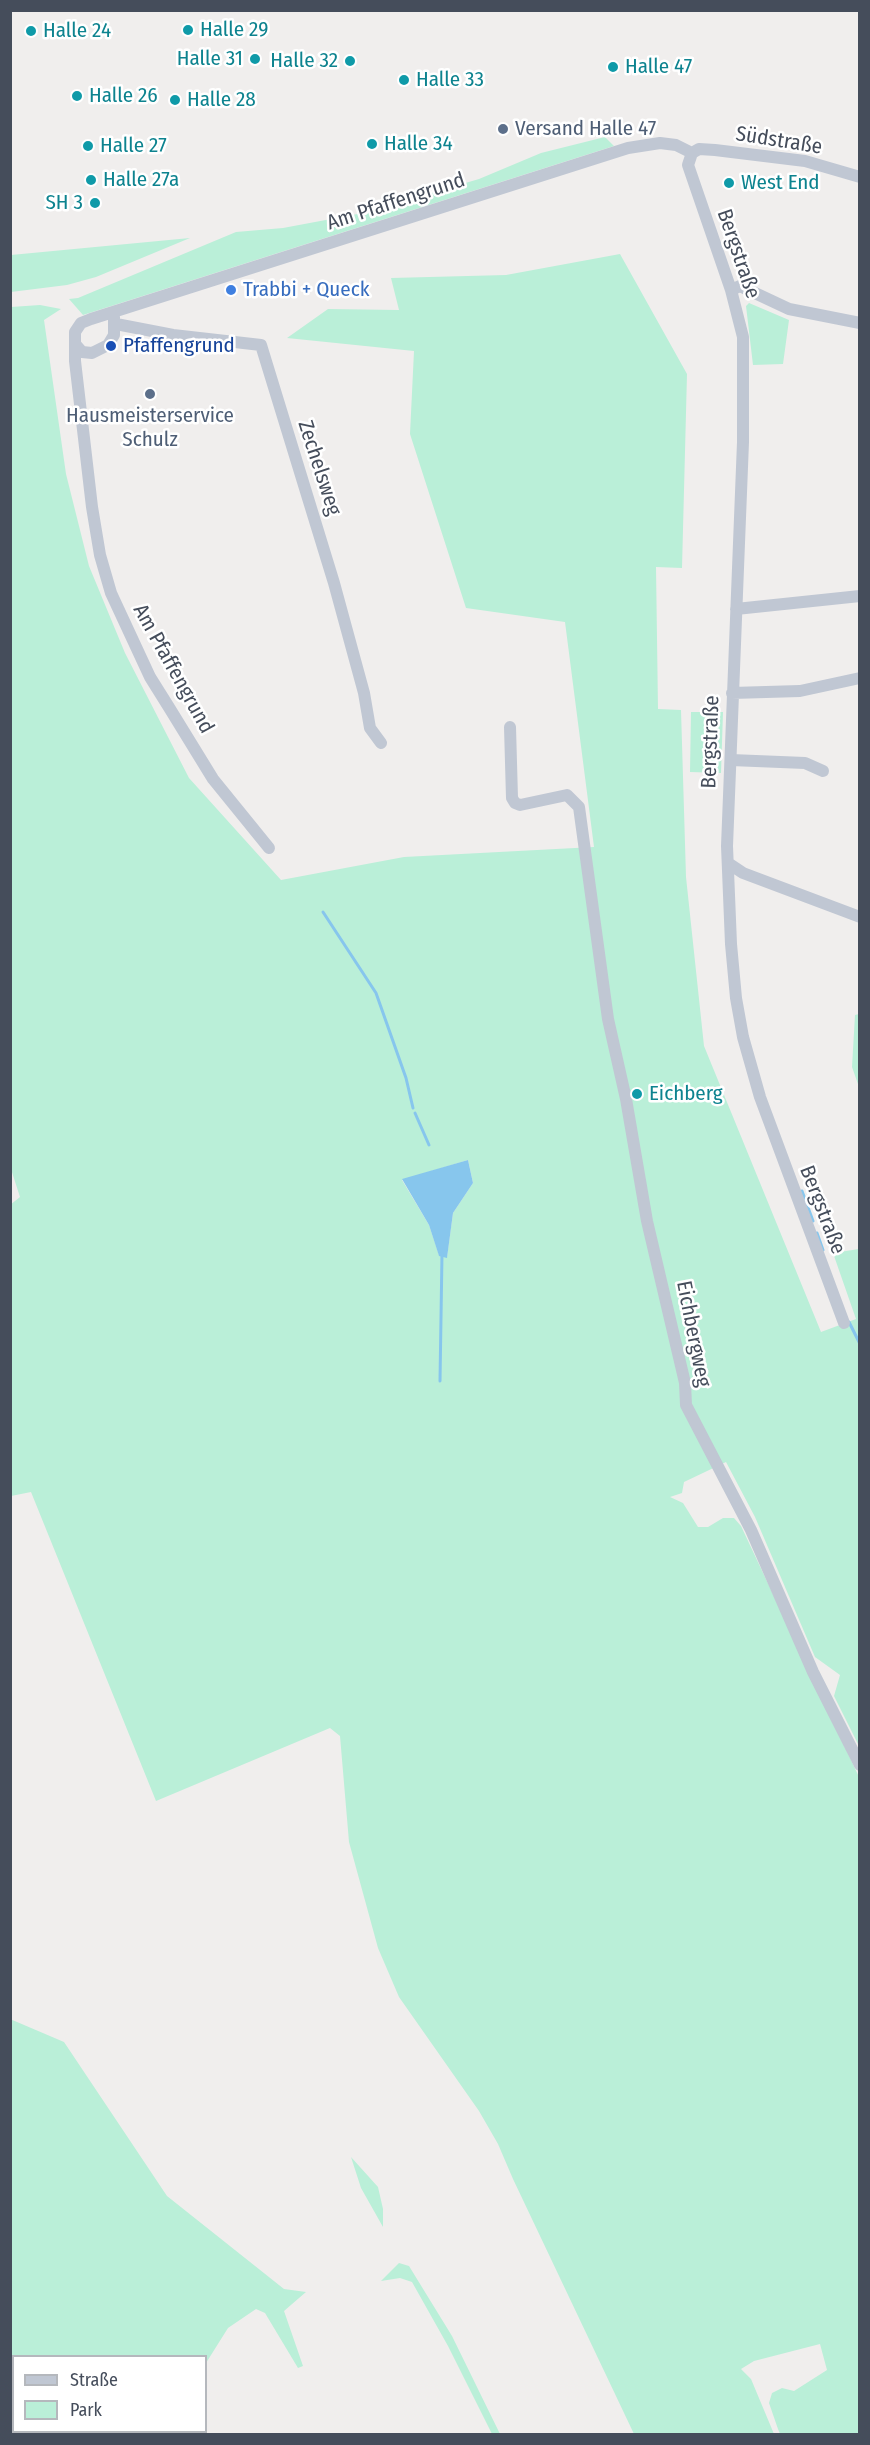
<!DOCTYPE html>
<meta charset="utf-8">
<style>
body{margin:0}
#map{position:relative;width:870px;height:2445px;overflow:hidden;background:#f0eeed;font-family:"Fira Sans Condensed",sans-serif}
canvas{display:block}
.frame{position:absolute;inset:0;border:12px solid #454d5b;pointer-events:none}
.legend{position:absolute;left:12px;top:2355px;width:195px;height:78px;box-sizing:border-box;background:#fff;border:2px solid #b5b8bd;margin:0;padding:8px 10px;list-style:none;font-size:18px;color:#454d5b}
.legend li{display:flex;align-items:center;gap:12px;height:30px}
.legend b{width:30px;border:2px solid #b5b8bd}
</style>
<div id="map">
<canvas width="870" height="2445"></canvas>
<div class="frame"></div>
<ul class="legend">
<li><b style="height:8px;background:#c0c7d3"></b>Straße</li>
<li><b style="height:16px;background:#baefd8"></b>Park</li>
</ul>
</div>
<script>
const context = document.querySelector('canvas').getContext('2d');
context.lineJoin = 'round';
function fillPath(path, color) {
  context.fillStyle = color;
  context.fill(path, 'evenodd');
}
function shape(rows) {
  const path = new Path2D();
  for (const r of rows) {
    path.moveTo(r[0], r[1]);
    for (let i = 2; i < r.length; i += 2) path.lineTo(r[i], r[i + 1]);
  }
  return path;
}
function strokePath(path, color, width, dash) {
  context.strokeStyle = color;
  context.lineWidth = width;
  context.lineCap = dash ? 'butt' : 'round';
  context.setLineDash(dash || []);
  context.stroke(path);
}
function drawText(font, color, halo, rows, align = 'center') {
  context.font = font + ' "Fira Sans Condensed",sans-serif';
  context.lineWidth = 5;
  context.setLineDash([]);
  context.textBaseline = 'middle';
  context.strokeStyle = halo;
  context.fillStyle = color;
  for (const [text, x, y, turn = 0] of rows) {
    context.save();
    context.translate(x, y);
    context.rotate((+turn || 0) * Math.PI / 180);
    context.textAlign = isNaN(turn) ? turn : align;
    if (halo) context.strokeText(text, 0, 0);
    context.fillText(text, 0, 0);
    context.restore();
  }
}
const green = shape([
 [605,137,614,146,83,315,69,299,78,298,236,232,283,228,363,213,479,179,541,153],
 [190,238,96,277,67,285,11,292,11,255],
 [620,254,687,374,682,568,656,567,658,709,681,710,686,877,704,1046,821,1332,856,1319,833,1253,859,1249,859,1746,834,1696,840,1675,815,1657,755,1517,726,1462,684,1482,682,1493,670,1497,683,1503,698,1527,708,1527,723,1518,734,1518,741,1526,859,1777,859,2434,780,2434,778,2429,769,2403,772,2393,782,2388,794,2391,827,2370,820,2344,754,2361,741,2369,751,2379,774,2434,634,2434,513,2179,498,2144,479,2111,399,1997,378,1948,349,1842,340,1736,330,1728,156,1801,31,1492,11,1496,10,1205,20,1197,10,1166,11,307,40,305,61,309,44,320,66,474,89,566,125,653,189,778,281,880,404,857,594,847,565,622,466,608,410,434,414,351,287,338,328,309,399,310,391,278,506,275],
 [468,1160,473,1183,453,1213,447,1257,439,1255,429,1225,402,1180],
 [749,303,789,320,783,364,753,365,746,306],
 [691,712,723,712,721,773,690,772],
 [859,1014,860,1014,859,1087,852,1067,855,1015],
 [10,2019,64,2042,167,2196,284,2289,306,2292,284,2311,303,2366,298,2368,265,2313,256,2309,228,2328,206,2363,206,2356,14,2356,14,2432,161,2432,160,2434,11,2434],
 [351,2157,378,2187,383,2209,383,2227,361,2188],
 [399,2263,409,2266,452,2336,500,2434,492,2434,448,2346,412,2282,400,2278,381,2281]
]);
const water = shape([
 [468,1160,473,1183,453,1213,447,1258,439,1256,429,1225,402,1179]
]);
const stream = shape([
 [323,912,376,993,406,1078,413,1108],
 [415,1113,429,1145],
 [802,1191,813,1221],
 [817,1233,823,1250],
 [849,1322,860,1344],
 [440,1381,442,1254]
]);
const street = shape([
 [692,153,688,165,731,290,743,337,743,442,727,846,731,944,736,998,743,1037,760,1097,844,1323],
 [692,153,699,149,715,150,805,161,860,177],
 [731,290,740,286,789,309,860,323],
 [116,324,173,335,261,345,334,583,364,693,370,728,381,743],
 [75,344,82,352,92,353,108,345,114,335,114,317],
 [736,609,860,596],
 [732,693,800,691,860,678],
 [510,727,512,798,515,803,520,805,567,795,579,807,608,1019,626,1099,647,1221,685,1383,686,1405,751,1530,813,1672,860,1765],
 [731,760,805,763,823,771],
 [269,848,213,779,170,709,150,677,111,593,100,555,92,507,75,361,75,332,81,323,91,319,628,148,660,143,676,145,692,153],
 [728,863,743,873,860,917]
]);
const markers = [
 [188,30,6,"#0f9aa8"],
 [31,31,6,"#0f9aa8"],
 [255,59,6,"#0f9aa8"],
 [350,61,6,"#0f9aa8"],
 [613,67,6,"#0f9aa8"],
 [404,80,6,"#0f9aa8"],
 [77,96,6,"#0f9aa8"],
 [175,100,6,"#0f9aa8"],
 [503,129,6,"#5c6f8a"],
 [372,144,6,"#0f9aa8"],
 [88,146,6,"#0f9aa8"],
 [91,180,6,"#0f9aa8"],
 [729,183,6,"#0f9aa8"],
 [95,203,6,"#0f9aa8"],
 [231,290,6,"#3f7fe0"],
 [111,346,6,"#1a4fb4"],
 [150,394,6,"#5c6f8a"],
 [637,1094,6,"#0f9aa8"]
];
const cultureNames = [
 ["Halle 29",200,30],
 ["Halle 24",43,31],
 ["Halle 31",243,59,"right"],
 ["Halle 32",338,61,"right"],
 ["Halle 47",625,67],
 ["Halle 33",416,80],
 ["Halle 26",89,96],
 ["Halle 28",187,100],
 ["Halle 34",384,144],
 ["Halle 27",100,146],
 ["Halle 27a",103,180],
 ["West End",741,183],
 ["SH 3",83,203,"right"],
 ["Eichberg",649,1094]
];
const serviceNames = [
 ["Versand Halle 47",515,129],
 ["Hausmeisterservice",150,416,"center"],
 ["Schulz",150,440,"center"]
];
const streetNames = [
 ["Südstraße",779,141,9],
 ["Am Pfaffengrund",396,202,-18],
 ["Bergstraße",738,254,71],
 ["Zechelsweg",319,468,72],
 ["Am Pfaffengrund",173,669,61],
 ["Bergstraße",711,742,-88],
 ["Bergstraße",822,1210,69],
 ["Eichbergweg",693,1334,79]
];
const shopNames = [
 ["Trabbi + Queck",243,290]
];
const transitNames = [
 ["Pfaffengrund",123,346]
];
fillPath(green, '#baefd8');
fillPath(water, '#87c6ed');
strokePath(stream, '#87c6ed', 3);
strokePath(street, '#c0c7d3', 12);
for (const [x, y, r, color] of markers) {
  const dot = new Path2D();
  dot.arc(x, y, r, 0, 2 * Math.PI);
  context.fillStyle = color;
  context.fill(dot);
  strokePath(dot, '#fff', 2);
}
drawText('21px', '#0d838f', '#fff', cultureNames, 'left');
drawText('21px', '#4e5e75', '#fff', serviceNames, 'left');
drawText('21px', '#454d5b', '#fff', streetNames);
drawText('21px', '#366cbe', '#fff', shopNames, 'left');
drawText('21px', '#164399', '#fff', transitNames, 'left');
</script>
